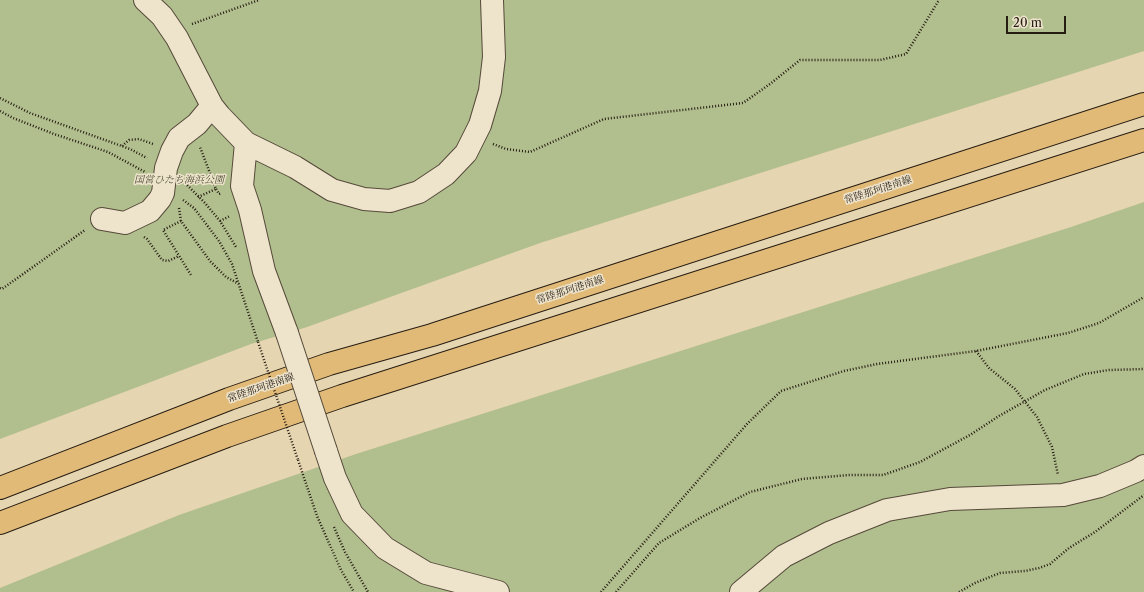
<!DOCTYPE html>
<meta charset="utf-8">
<style>
body{margin:0}
#map{position:relative;width:1144px;height:592px;overflow:hidden;background:#e5d5b0;font-family:"Libre Caslon Text",serif}
canvas{display:block}
.scale{position:absolute;left:1006px;top:16px;width:60px;height:18px;box-sizing:border-box;border:2px solid #251c13;border-top:0;padding-left:5px;font-size:12px;line-height:14px;white-space:nowrap;color:#251c13;-webkit-text-stroke:3px #eee4cc;paint-order:stroke}
</style>
<div id="map">
<canvas width="1144" height="592"></canvas>
<div class="scale">20 m</div>
</div>
<script>
const context = document.querySelector('canvas').getContext('2d');
context.lineJoin = 'round';
function fillPath(path, color) {
  context.fillStyle = color;
  context.fill(path, 'evenodd');
}
function shape(rows) {
  const path = new Path2D();
  for (const r of rows) {
    path.moveTo(r[0], r[1]);
    for (let i = 2; i < r.length; i += 2) path.lineTo(r[i], r[i + 1]);
  }
  return path;
}
function strokePath(path, color, width, dash) {
  context.strokeStyle = color;
  context.lineWidth = width;
  context.lineCap = dash ? 'butt' : 'round';
  context.setLineDash(dash || []);
  context.stroke(path);
}
function drawText(font, color, halo, rows, align = 'center') {
  context.font = font + ' "Libre Caslon Text","Noto Serif JP",serif';
  context.lineWidth = 3;
  context.setLineDash([]);
  context.textBaseline = 'middle';
  context.strokeStyle = halo;
  context.fillStyle = color;
  for (const [text, x, y, turn = 0] of rows) {
    context.save();
    context.translate(x, y);
    context.rotate((+turn || 0) * Math.PI / 180);
    context.textAlign = isNaN(turn) ? turn : align;
    if (halo) context.strokeText(text, 0, 0);
    context.fillText(text, 0, 0);
    context.restore();
  }
}
const green = shape([
 [0,0,1144,0,1144,51,540,243,307,327,251,344,0,439],
 [1144,202,1144,592,0,592,0,588,179,515,356,454,1071,227]
]);
const path = shape([
 [192,24,259,0],
 [0,98,30,113,130,149,147,158],
 [0,111,13,118,54,134,108,152,145,172],
 [493,144,506,149,530,152,604,119,743,103,770,84,800,60,880,60,906,54,939,0],
 [122,146,129,140,139,139,153,144],
 [185,183,205,203,220,221,236,247],
 [216,189,219,194,222,193],
 [198,197,216,189,200,147],
 [183,200,194,208,219,241,232,264,258,342],
 [179,208,181,221,210,261,226,277,239,284],
 [181,221,163,230,191,275],
 [220,221,230,216],
 [144,237,147,239,162,260,168,261,179,256],
 [0,288,2,289,85,230],
 [976,351,989,368,1015,389,1037,417,1052,447,1058,475],
 [298,460,317,516,341,570,354,592],
 [334,527,345,552,368,592],
 [601,592,747,424,781,391,844,371,877,364,976,351,1068,333,1099,323,1144,297],
 [616,592,659,543,700,518,750,492,802,479,850,475,883,475,920,462,970,435,999,416,1045,390,1084,374,1109,370,1144,369],
 [959,592,975,583,1000,573,1025,571,1039,568,1050,564,1069,548,1095,532,1144,495]
]);
const minor = shape([
 [145,0,162,16,177,38,212,106,220,116,246,143,242,186,250,210,264,271,287,333],
 [246,143,295,167,332,190,364,199,390,201,419,192,446,174,466,153,480,125,490,91,494,57,492,0],
 [102,219,125,223,150,211,160,199,163,193,166,168,172,151,179,138,197,124,212,106],
 [326,451,335,478,352,514,385,548,426,573,498,592],
 [741,592,784,556,829,533,887,510,950,499,1063,495,1100,486,1136,471,1144,466]
]);
const highway = shape([
 [0,488,229,399,329,364,432,335,1144,104],
 [0,523,227,436,342,396,1144,140]
]);
const pathBridge = shape([
 [258,342,298,460]
]);
const minorBridge = shape([
 [287,333,326,451]
]);
const parkNames = [
 ["国営ひたち海浜公園",179,180]
];
const streetNames = [
 ["常陸那珂港南線",878,190,-18],
 ["常陸那珂港南線",570,290,-18],
 ["常陸那珂港南線",261,388,-19]
];
fillPath(green, '#b1be8d');
strokePath(minor, '#554a3a', 24);
strokePath(highway, '#251c13', 24);
strokePath(path, '#251c13', 2.5, [1, 2]);
strokePath(minor, '#eee4cc', 22);
strokePath(highway, '#e2ba78', 22);
strokePath(minorBridge, '#554a3a', 24, []);
strokePath(pathBridge, '#251c13', 2.5, [1, 2]);
strokePath(minorBridge, '#eee4cc', 22);
drawText('italic 10px', '#4f4d38', '#eee4cc', parkNames);
drawText('10px', '#251c13', '#eee4cc', streetNames);
</script>
